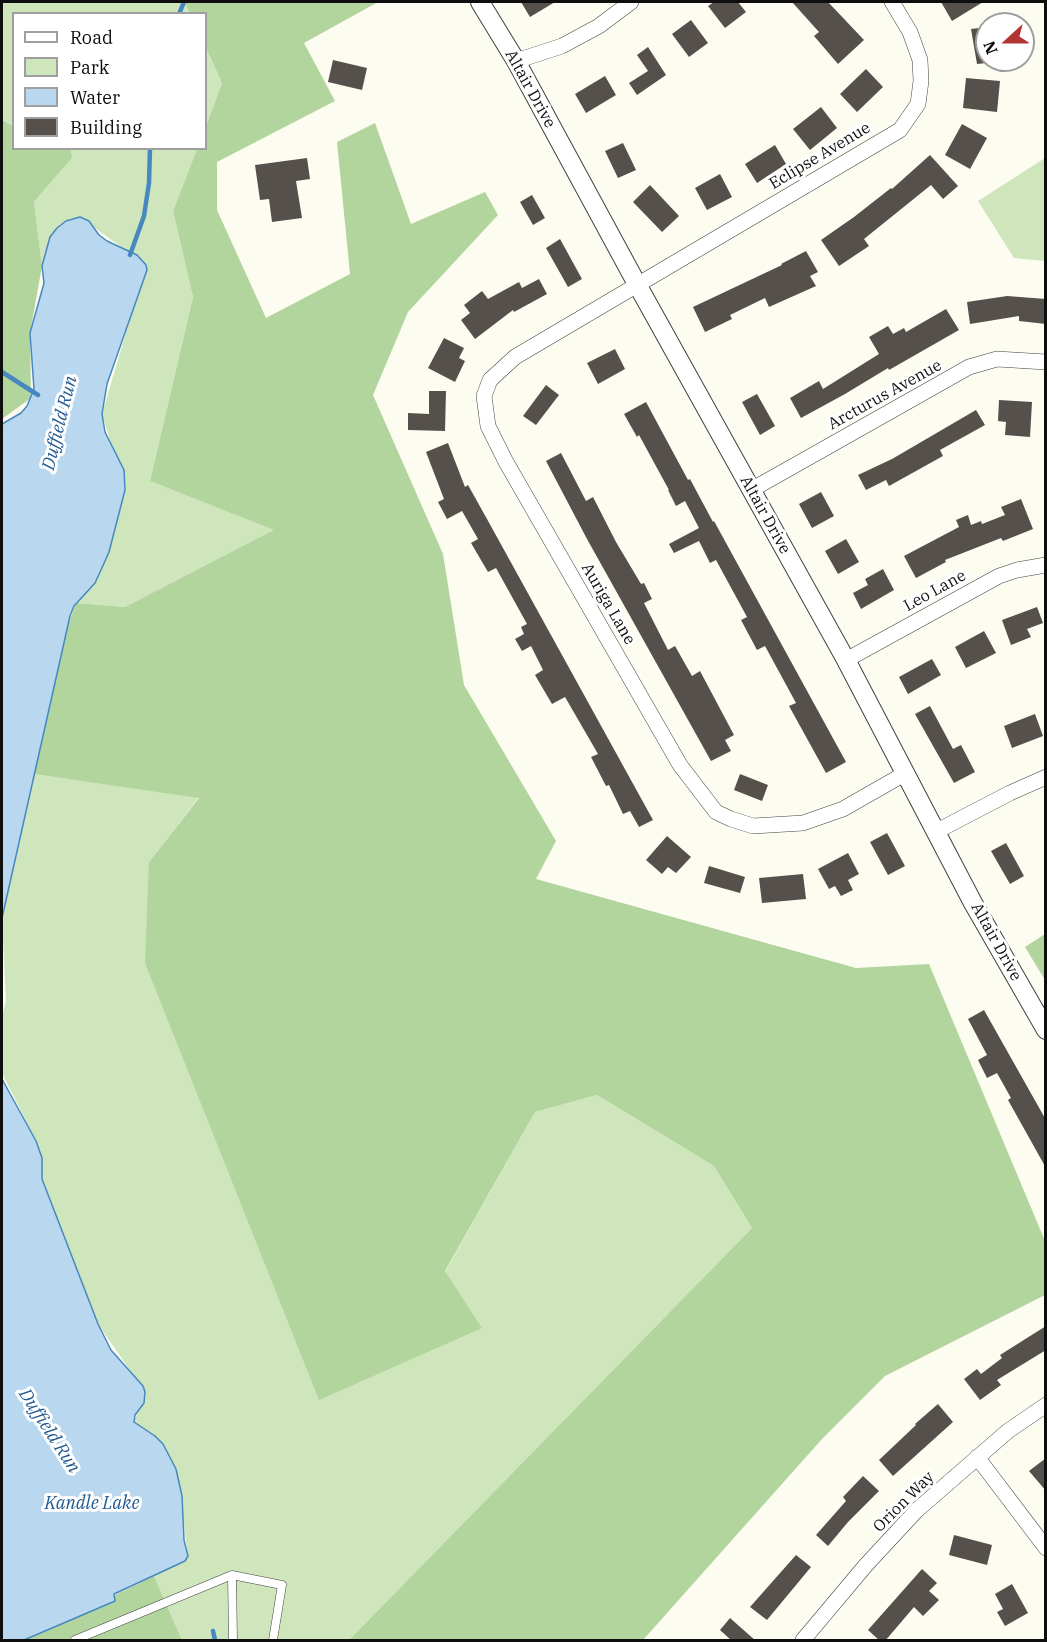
<!DOCTYPE html>
<style>
body{margin:0}
#map{position:relative;width:1047px;height:1642px;overflow:hidden;background:#fdfcf0;font-family:"IBM Plex Serif",serif}
canvas{display:block}
.frame{position:absolute;inset:0;border:3px solid #0e0e0e;pointer-events:none}
.legend{position:absolute;left:12px;top:12px;width:195px;height:138px;box-sizing:border-box;background:#fff;border:2px solid #9f9f9f;margin:0;padding:8px 10px;list-style:none;font-size:18px;color:#0e0e0e}
.legend li{display:flex;align-items:center;gap:12px;height:30px}
.legend b{width:30px;border:2px solid #9f9f9f}
.north{position:absolute;left:975px;top:12px;width:60px;height:60px;box-sizing:border-box;background:#fff;border:2px solid #9f9f9f;border-radius:50%;rotate:249deg;font-size:16px;font-weight:700;line-height:24px;text-align:center;color:#0e0e0e}
.north::after{content:'';display:block;margin:auto;width:21px;height:27px;background:#b03533;clip-path:polygon(50% 0,100% 100%,50% 72%,0 100%)}
</style>
<div id="map">
<canvas width="1047" height="1642"></canvas>
<div class="frame"></div>
<ul class="legend">
<li><b style="height:8px;background:#fff"></b>Road</li>
<li><b style="height:16px;background:#cfe5bc"></b>Park</li>
<li><b style="height:16px;background:#b9d8f0"></b>Water</li>
<li><b style="height:16px;background:#55504b"></b>Building</li>
</ul>
<div class="north">N</div>
</div>
<script>
const context = document.querySelector('canvas').getContext('2d');
context.lineJoin = 'round';
function fillPath(path, color) {
  context.fillStyle = color;
  context.fill(path, 'evenodd');
}
function shape(rows) {
  const path = new Path2D();
  for (const r of rows) {
    path.moveTo(r[0], r[1]);
    for (let i = 2; i < r.length; i += 2) path.lineTo(r[i], r[i + 1]);
  }
  return path;
}
function strokePath(path, color, width, dash) {
  context.strokeStyle = color;
  context.lineWidth = width;
  context.lineCap = dash ? 'butt' : 'round';
  context.setLineDash(dash || []);
  context.stroke(path);
}
function drawText(font, color, halo, rows, align = 'center') {
  context.font = font + ' "IBM Plex Serif",serif';
  context.lineWidth = 6;
  context.setLineDash([]);
  context.textBaseline = 'middle';
  context.strokeStyle = halo;
  context.fillStyle = color;
  for (const [text, x, y, turn = 0] of rows) {
    context.save();
    context.translate(x, y);
    context.rotate((+turn || 0) * Math.PI / 180);
    context.textAlign = isNaN(turn) ? turn : align;
    if (halo) context.strokeText(text, 0, 0);
    context.fillText(text, 0, 0);
    context.restore();
  }
}
const green = shape([
 [2,2,184,2,190,13,14,14,13,126,2,120],
 [206,48,222,83,206,126],
 [71,149,197,149,173,211,193,297,150,481,275,530,125,607,76,603,101,570,125,490,102,414,146,265,80,217,45,252,42,266,34,202,72,158],
 [1045,158,1045,261,1014,258,978,201],
 [34,774,199,797,149,862,482,1328,445,1272,535,1112,597,1095,714,1166,752,1228,349,1640,182,1640,154,1576,188,1556,178,1477,134,1422,145,1392,98,1324,42,1179,36,1141,2,1073,2,1017,6,1001,2,918]
]);
const forest = shape([
 [184,2,378,2,304,43,335,101,217,162,217,210,266,318,350,274,337,142,375,123,411,224,485,192,498,215,408,312,373,395,443,554,464,685,556,841,536,879,856,968,929,964,1045,1241,1045,1295,885,1376,822,1439,643,1640,349,1640,752,1228,714,1166,597,1095,535,1112,445,1271,482,1328,319,1400,145,963,149,862,199,798,34,774,68,625,76,603,125,607,274,530,150,481,193,297,173,211,197,149,206,148,206,126,222,83,206,48,206,14,190,13],
 [2,120,13,126,14,148,71,149,72,158,34,202,42,266,30,333,31,398,2,419],
 [1045,934,1045,980,1025,947],
 [154,1576,182,1640,23,1640]
]);
const water = shape([
 [80,217,89,221,99,235,107,241,137,255,146,265,147,270,107,384,102,414,105,432,124,470,125,490,109,552,101,570,95,583,74,606,70,616,2,918,2,424,21,413,27,406,34,389,30,333,44,283,42,266,50,237,57,228,66,221,80,217],
 [2,1079,36,1141,42,1158,42,1179,98,1324,111,1350,143,1386,145,1392,144,1403,135,1415,134,1422,155,1436,163,1444,176,1469,182,1496,184,1540,188,1556,185,1561,114,1594,115,1601,24,1640,2,1640,2,1079]
]);
const stream = shape([
 [179,14,184,2],
 [130,255,144,216,149,183,150,148],
 [2,372,38,395],
 [213,1631,215,1640]
]);
const building = shape([
 [521,2,555,2,530,17],
 [714,2,738,2,746,12,725,28,708,6],
 [792,2,828,2,864,40,838,64,814,36,819,32],
 [941,2,983,2,952,21],
 [691,20,708,43,689,57,672,34],
 [987,27,987,63,977,64,971,29],
 [648,47,666,75,637,95,629,83,648,71,637,55],
 [333,60,367,68,362,90,328,82],
 [866,69,883,87,857,112,840,94],
 [605,76,616,95,586,113,575,94],
 [966,78,1000,81,997,112,963,108],
 [821,107,837,128,810,150,793,129],
 [962,124,987,138,970,169,945,155],
 [623,143,636,170,618,178,605,151],
 [775,145,786,164,757,183,745,164],
 [930,155,958,186,943,199,931,185,864,239,869,246,839,266,821,240,854,217,891,188,892,189],
 [307,158,310,179,296,181,302,218,272,222,269,199,260,200,255,165],
 [720,174,732,197,707,210,695,188],
 [650,185,679,216,662,232,633,202],
 [532,195,545,218,533,225,520,202],
 [560,239,582,279,568,287,546,248],
 [806,251,818,272,810,276,816,286,769,307,765,298,730,315,732,319,705,332,693,307,782,265,781,264],
 [539,279,547,294,514,312,513,310,475,339,461,320,470,313,464,305,482,291,488,299,519,282,522,288],
 [1007,296,1046,299,1046,324,1019,321,1019,316,970,324,967,302],
 [946,309,959,330,889,370,888,368,845,394,801,418,790,398,819,381,823,389,879,354,869,337,888,326,893,334,904,328,906,332],
 [444,338,464,348,459,358,465,361,455,382,428,368],
 [615,349,625,369,598,384,587,363],
 [546,385,559,395,536,425,523,416],
 [429,391,446,391,445,431,408,430,408,413,429,414],
 [757,394,775,426,760,435,742,402],
 [999,400,1032,402,1030,437,1005,435,1006,422,998,421],
 [646,402,688,480,690,479,713,522,714,521,846,762,826,773,789,706,796,703,765,646,757,650,741,620,747,617,716,560,710,563,699,541,674,553,669,544,699,528,685,501,676,506,668,490,669,490,639,435,637,437,624,414],
 [976,410,985,425,940,450,943,456,889,486,886,480,866,490,858,475,892,459],
 [448,443,465,487,468,485,487,519,653,820,639,827,630,811,623,814,609,785,606,786,591,757,598,754,565,697,552,704,535,675,543,670,531,646,522,651,515,639,524,634,521,627,527,624,496,568,488,572,471,543,478,539,462,511,447,519,438,502,444,499,426,452],
 [561,453,586,501,593,497,616,542,641,584,644,583,652,599,644,603,668,650,675,646,692,676,700,671,734,735,725,740,731,751,711,761,587,539,546,461],
 [821,492,834,516,812,528,799,504],
 [1021,499,1033,529,1003,541,1001,538,945,560,946,562,916,578,904,556,959,527,956,520,968,515,971,525,981,521,982,524,1005,515,1001,507],
 [846,539,859,562,838,574,825,551],
 [883,569,894,590,861,609,853,593,868,585,865,579],
 [1037,607,1043,623,1027,629,1031,637,1011,645,1002,620],
 [984,631,996,653,966,668,955,647],
 [932,659,941,675,908,694,899,677],
 [930,706,953,749,961,745,975,772,954,783,915,714],
 [1035,714,1043,736,1012,748,1004,726],
 [740,774,768,785,762,801,734,790],
 [887,833,905,866,888,875,870,842],
 [667,836,691,857,676,873,668,867,662,874,646,860],
 [1006,843,1024,876,1010,884,991,851],
 [848,853,859,874,848,880,853,890,841,896,835,886,829,889,818,869],
 [709,866,745,877,740,893,704,883],
 [803,874,806,899,762,903,759,878],
 [984,1010,1046,1120,1046,1168,1008,1100,1011,1098,997,1073,987,1078,978,1060,987,1055,968,1019],
 [1046,1326,1046,1350,997,1380,1001,1385,980,1400,964,1379,977,1369,981,1374,1002,1358,1000,1355],
 [938,1404,953,1422,893,1476,879,1460,916,1425,915,1424],
 [1046,1458,1046,1491,1029,1471],
 [863,1476,879,1491,848,1522,828,1546,816,1535,846,1501,843,1497],
 [954,1535,992,1545,987,1565,949,1555],
 [796,1555,811,1567,767,1620,750,1607],
 [922,1569,937,1583,929,1591,939,1600,923,1616,914,1607,885,1641,880,1641,868,1630],
 [1012,1584,1028,1613,1005,1626,997,1612,1003,1609,995,1594],
 [730,1618,756,1641,732,1641,720,1630]
]);
const service = shape([
 [232,1575,233,1640],
 [75,1640,232,1575,282,1585,273,1640]
]);
const minor = shape([
 [892,2,910,32,920,60,921,81,918,104,900,130,515,357,490,380,484,396,488,426,506,462,680,765,716,812,731,819,753,826,803,823,843,809,906,773],
 [516,61,562,46,599,26,631,2],
 [751,490,969,367,997,359,1046,362],
 [846,660,999,576,1017,570,1046,565],
 [937,831,1010,793,1046,777],
 [977,1457,1046,1548],
 [803,1640,866,1565,917,1510,1008,1431,1046,1405]
]);
const tertiary = shape([
 [480,2,516,61,638,286,846,660,973,903,1046,1030]
]);
const streetNames = [
 ["Altair Drive",530,89,61],
 ["Eclipse Avenue",820,156,-31],
 ["Arcturus Avenue",885,395,-29],
 ["Altair Drive",765,515,61],
 ["Leo Lane",935,591,-29],
 ["Auriga Lane",608,604,60],
 ["Altair Drive",996,942,61],
 ["Orion Way",904,1502,-45]
];
const waterNames = [
 ["Duffield Run",60,423,-76],
 ["Duffield Run",49,1431,57],
 ["Kandle Lake",92,1504]
];
fillPath(green, '#cfe5bc');
fillPath(forest, '#b2d49d');
fillPath(water, '#b9d8f0');
strokePath(water, '#4788c0', 1.5);
strokePath(stream, '#4788c0', 4.5);
fillPath(building, '#55504b');
strokePath(service, '#414141', 9);
strokePath(minor, '#414141', 16);
strokePath(tertiary, '#414141', 20);
strokePath(service, '#fff', 8);
strokePath(minor, '#fff', 15);
strokePath(tertiary, '#fff', 18);
drawText('16px', '#0e0e0e', '#fff', streetNames);
drawText('italic 18px', '#235b93', '#fff', waterNames);
</script>
